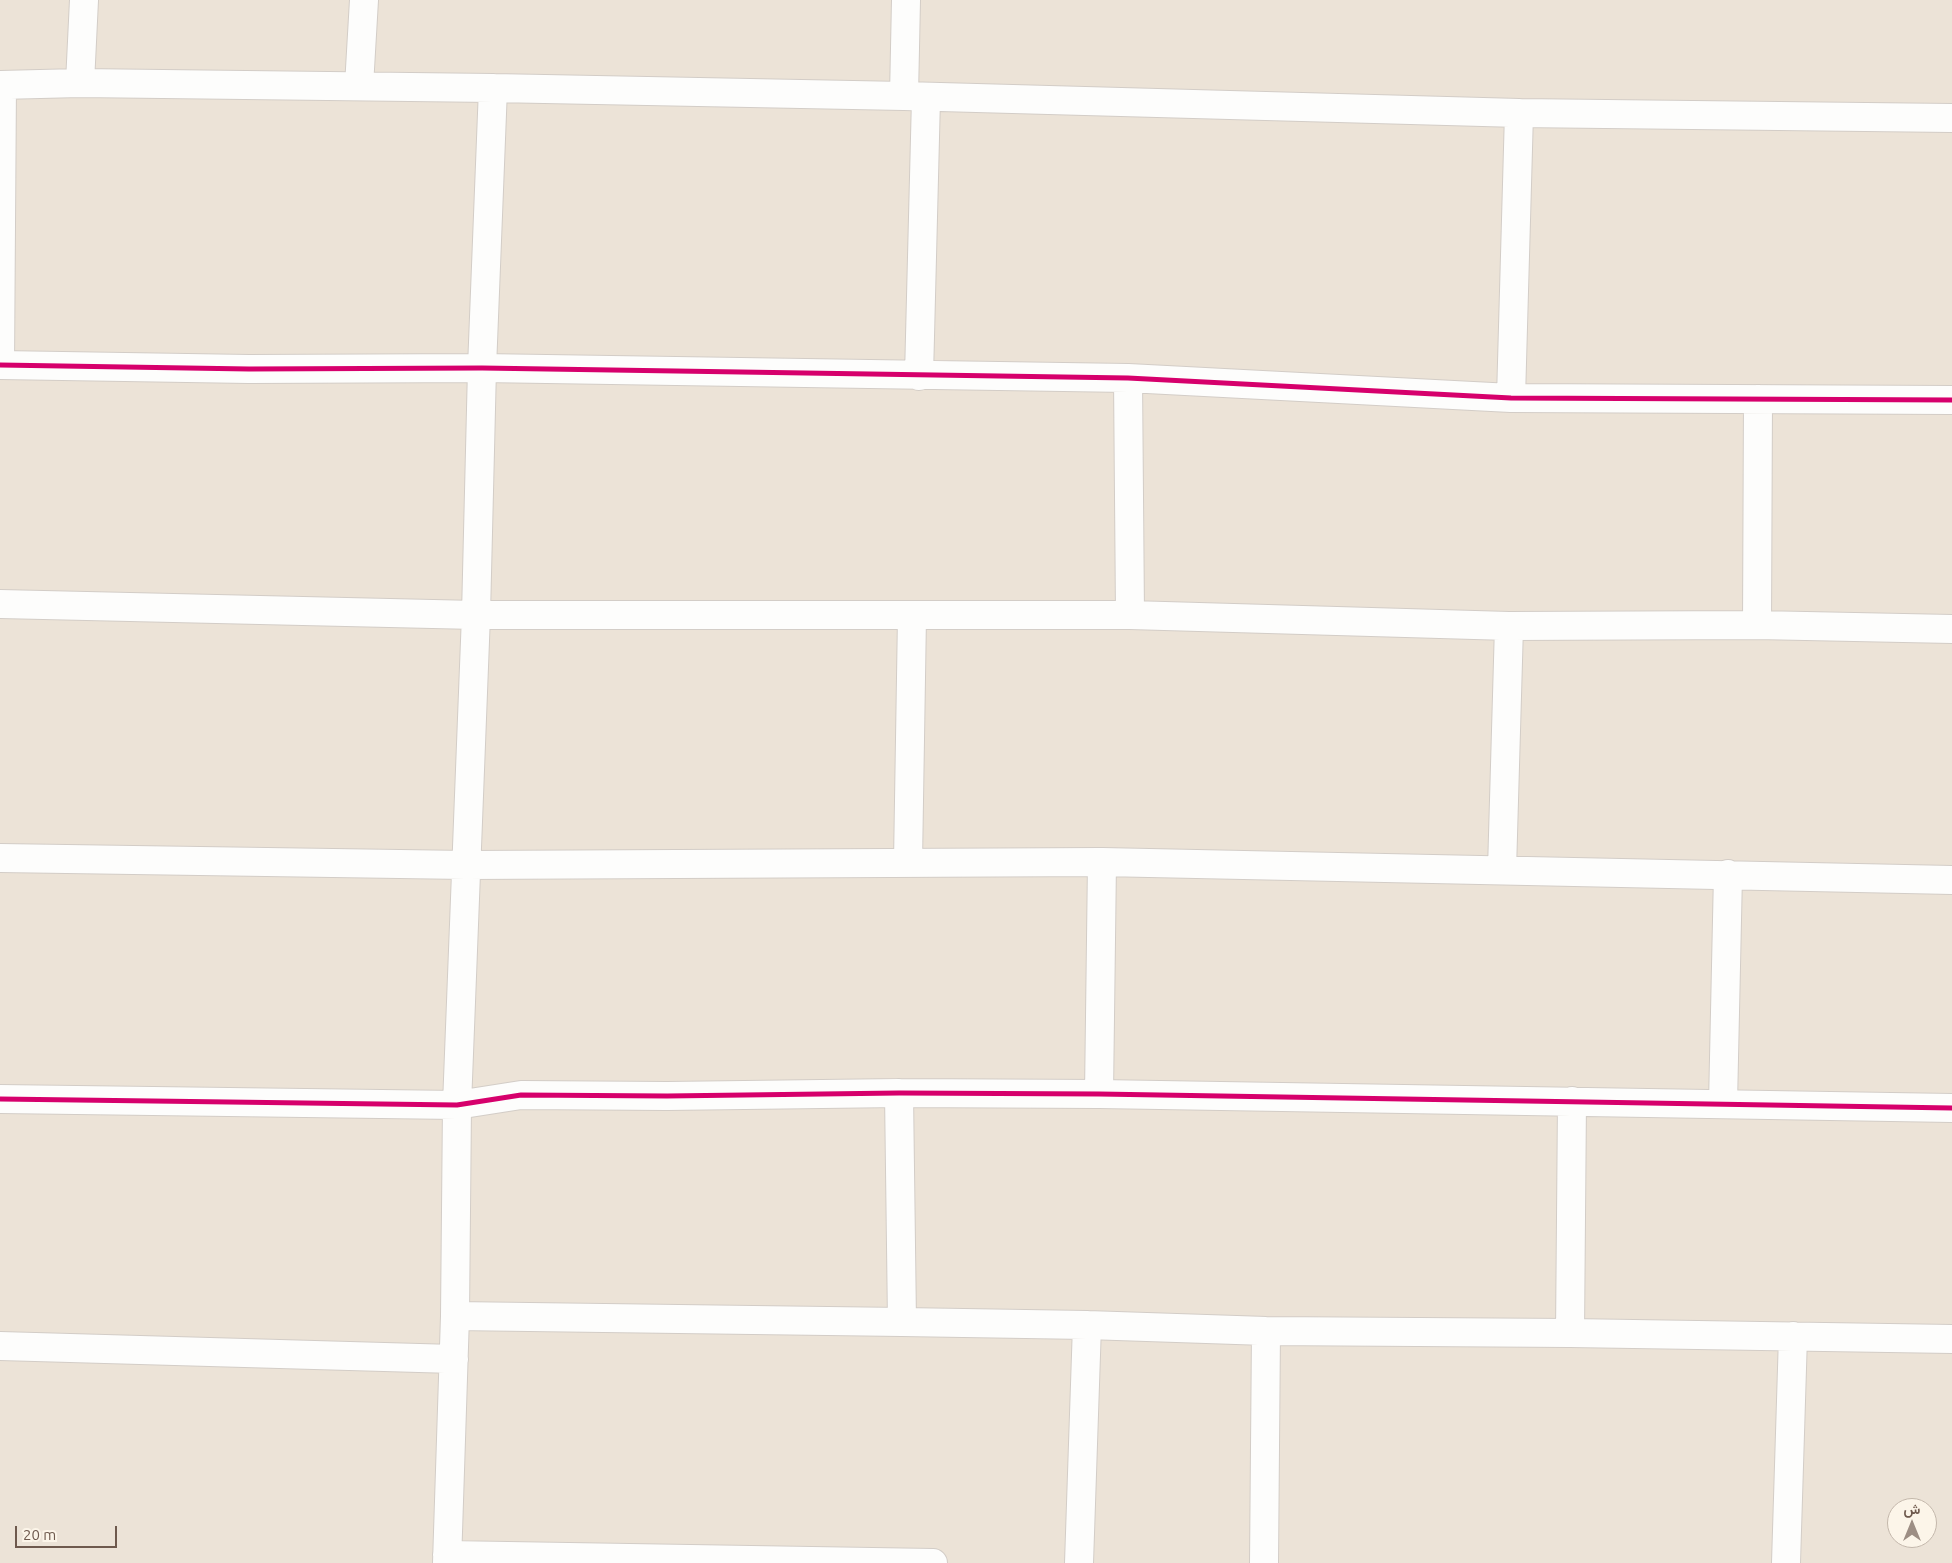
<!DOCTYPE html>
<meta charset="utf-8">
<style>
body{margin:0}
#map{position:relative;width:1952px;height:1563px;overflow:hidden;background:#f4f0e9;font-family:Ubuntu,Vazirmatn,sans-serif}
canvas{display:block}
.north{position:absolute;left:1887px;top:1498px;width:50px;height:50px;box-sizing:border-box;background:#fcf5e9;border:1px solid #c3b7ab;border-radius:50%;rotate:0deg;font-size:14px;font-weight:700;line-height:20px;text-align:center;color:#6e594d}
.north::after{content:'';display:block;margin:auto;width:18px;height:22px;background:#9d8e84;clip-path:polygon(50% 0,100% 100%,50% 72%,0 100%)}
.scale{position:absolute;left:15px;top:1526px;width:102px;height:22px;box-sizing:border-box;border:2px solid #6e594d;border-top:0;padding-left:6px;font-size:15px;line-height:18px;white-space:nowrap;color:#6e594d;-webkit-text-stroke:4px #fcf5e9;paint-order:stroke}
</style>
<div id="map">
<canvas width="1952" height="1563"></canvas>
<div class="north">ش</div>
<div class="scale">20 m</div>
</div>
<script>
const context = document.querySelector('canvas').getContext('2d');
context.lineJoin = 'round';
function fillPath(path, color) {
  context.fillStyle = color;
  context.fill(path, 'evenodd');
}
function shape(rows) {
  const path = new Path2D();
  for (const r of rows) {
    path.moveTo(r[0], r[1]);
    for (let i = 2; i < r.length; i += 2) path.lineTo(r[i], r[i + 1]);
  }
  return path;
}
function strokePath(path, color, width, dash) {
  context.strokeStyle = color;
  context.lineWidth = width;
  context.lineCap = dash ? 'butt' : 'round';
  context.setLineDash(dash || []);
  context.stroke(path);
}
const residential = shape([
 [0,0,1952,0,1952,1563,0,1563],
 [1897,1508,1927,1508,1927,1538,1897,1538]
]);
const minor = shape([
 [80,83,84,0],
 [0,85,80,83,493,88,904,96,1519,113,1952,118],
 [359,86,364,0],
 [904,96,906,0],
 [0,365,249,369,482,368,1128,378,1511,398,1952,400],
 [0,365,2,85],
 [919,376,926,98],
 [1128,378,1130,615],
 [1511,398,1519,113],
 [0,604,476,615,1130,615,1509,626,1757,625,1952,629],
 [1757,625,1758,399],
 [0,858,466,865,1102,862,1952,880],
 [908,862,912,616],
 [1502,870,1509,626],
 [899,1093,902,1322],
 [1099,1094,1102,862],
 [0,1099,457,1105,521,1095,667,1096,899,1093,1099,1094,1952,1108],
 [1723,1104,1728,874],
 [455,1316,902,1322,1087,1325,1266,1331,1570,1333,1952,1339],
 [1570,1333,1572,1101],
 [0,1346,454,1359],
 [447,1555,933,1563],
 [447,1563,455,1316,457,1105,476,615,482,368,493,88],
 [1079,1563,1087,1325],
 [1264,1563,1266,1331],
 [1786,1563,1793,1336]
]);
const cycleway = shape([
 [0,365,249,369,482,368,1128,378,1511,398,1952,400],
 [0,1099,457,1105,521,1095,667,1096,899,1093,1099,1094,1952,1108]
]);
fillPath(residential, '#ece3d7');
strokePath(minor, '#d3cdc7', 30);
strokePath(minor, '#fdfdfc', 28);
strokePath(cycleway, '#d6006c', 5);
</script>
